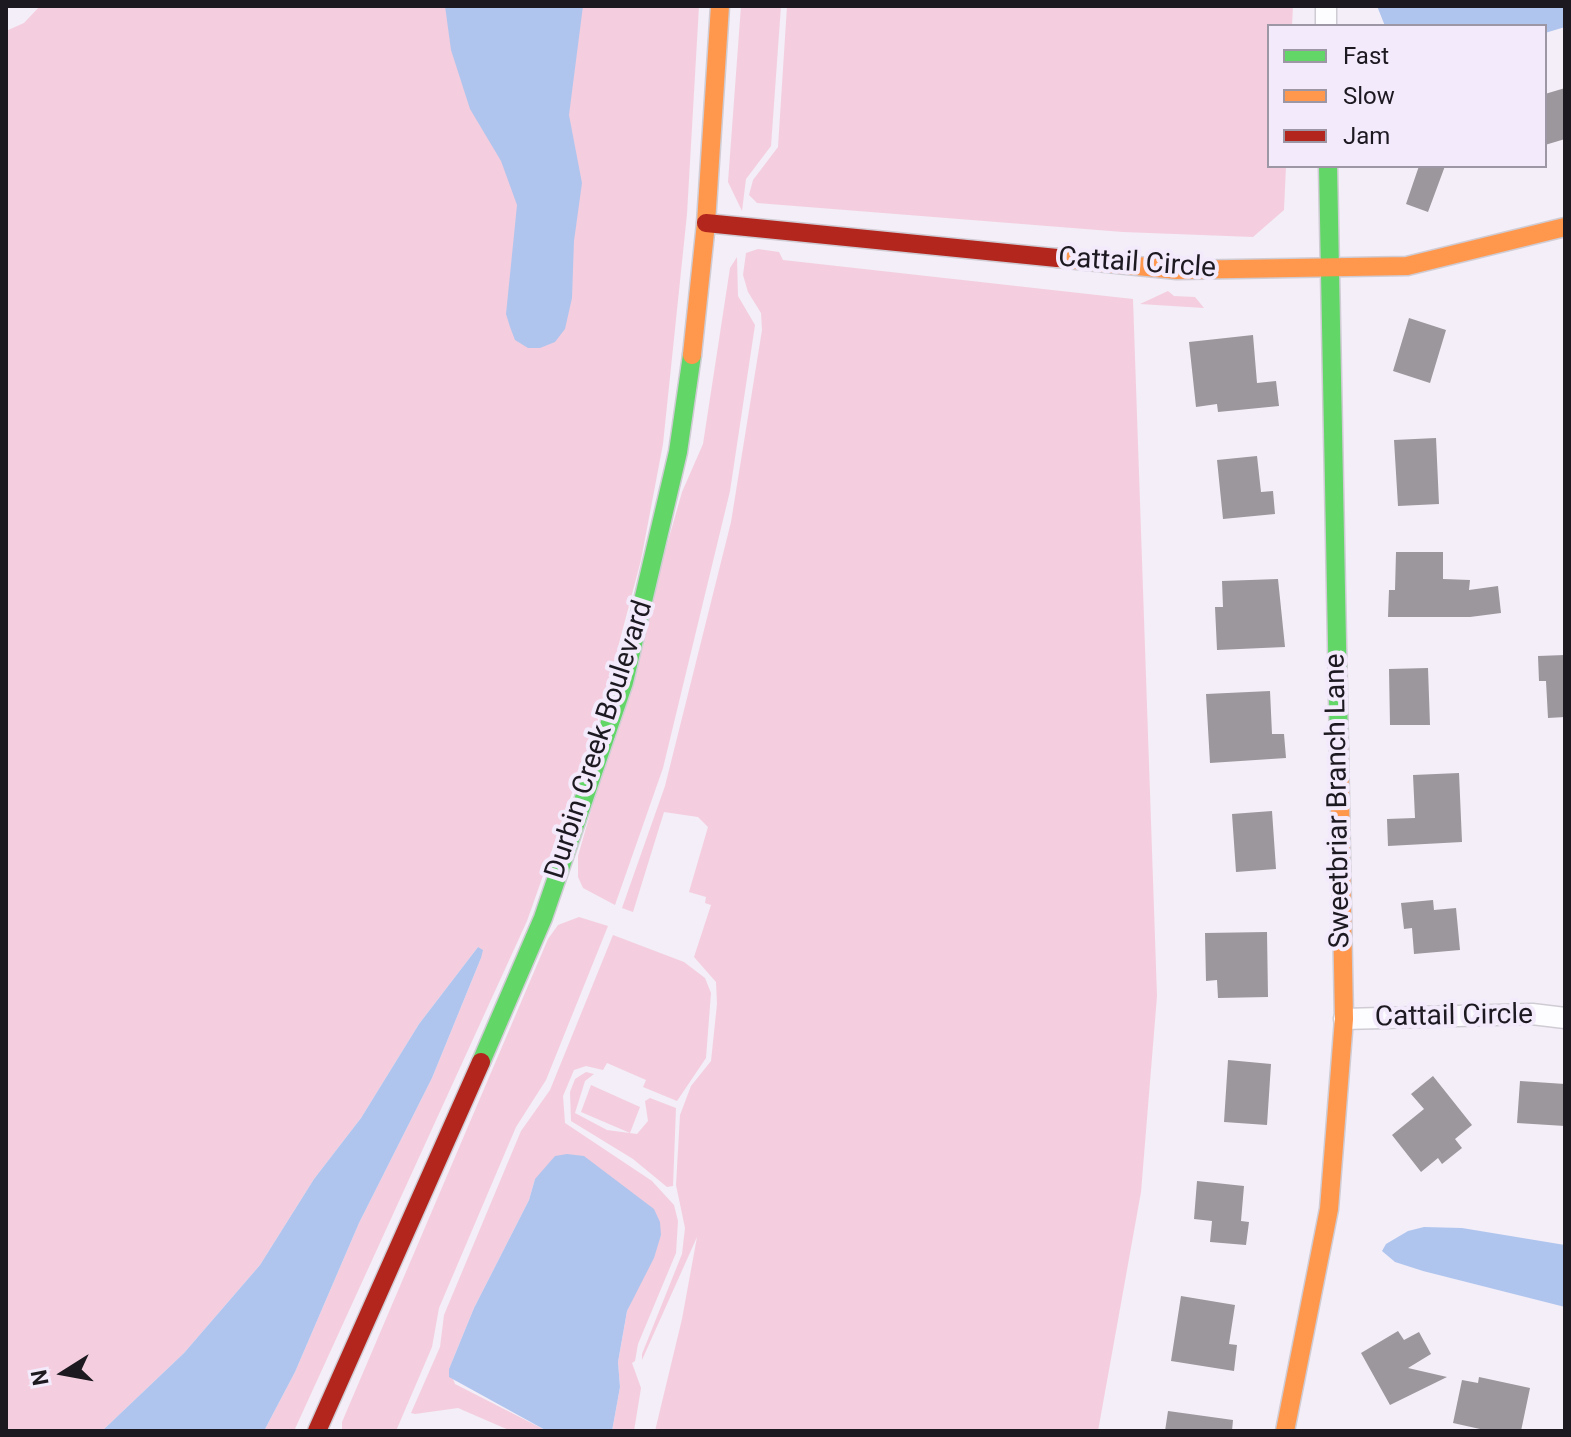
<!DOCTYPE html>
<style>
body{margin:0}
#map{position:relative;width:1571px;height:1437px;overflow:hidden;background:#f3eef8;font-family:Roboto,sans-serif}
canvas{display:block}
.frame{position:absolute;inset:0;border:8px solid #1d1921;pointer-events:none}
.legend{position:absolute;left:1267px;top:24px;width:280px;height:144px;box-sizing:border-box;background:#f3eafc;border:2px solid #9d96a4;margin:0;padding:10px 14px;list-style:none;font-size:24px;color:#1d1921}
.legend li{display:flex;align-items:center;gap:16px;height:40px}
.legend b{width:40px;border:2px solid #9d96a4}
.north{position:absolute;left:24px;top:1333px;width:80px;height:80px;-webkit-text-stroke:6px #f3eafc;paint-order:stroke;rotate:259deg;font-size:22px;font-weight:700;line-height:32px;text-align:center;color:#1d1921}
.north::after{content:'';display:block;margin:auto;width:28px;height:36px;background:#1d1921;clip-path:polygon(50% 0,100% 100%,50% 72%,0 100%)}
</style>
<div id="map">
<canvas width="1571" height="1437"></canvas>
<div class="frame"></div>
<ul class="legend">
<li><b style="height:10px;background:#63d668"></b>Fast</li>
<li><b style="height:10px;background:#ff974d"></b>Slow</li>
<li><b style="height:10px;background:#b3261e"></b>Jam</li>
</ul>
<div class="north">N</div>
</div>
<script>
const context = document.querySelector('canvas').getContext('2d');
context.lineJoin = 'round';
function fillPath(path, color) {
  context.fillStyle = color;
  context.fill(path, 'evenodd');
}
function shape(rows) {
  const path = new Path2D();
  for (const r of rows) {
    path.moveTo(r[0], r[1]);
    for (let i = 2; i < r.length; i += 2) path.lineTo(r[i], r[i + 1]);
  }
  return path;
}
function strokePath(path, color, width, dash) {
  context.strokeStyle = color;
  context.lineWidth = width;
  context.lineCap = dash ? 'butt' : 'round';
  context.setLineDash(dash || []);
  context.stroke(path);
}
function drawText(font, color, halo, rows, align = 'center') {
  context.font = font + ' Roboto,sans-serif';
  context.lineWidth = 8;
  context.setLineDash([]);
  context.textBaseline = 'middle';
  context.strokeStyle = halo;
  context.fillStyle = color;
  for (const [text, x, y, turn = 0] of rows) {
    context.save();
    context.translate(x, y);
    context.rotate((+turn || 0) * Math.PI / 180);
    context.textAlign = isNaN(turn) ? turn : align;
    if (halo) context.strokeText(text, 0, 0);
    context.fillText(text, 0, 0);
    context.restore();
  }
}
const green = shape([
 [40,6,699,6,687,214,663,444,641,560,602,708,527,921,294,1431,264,1431,295,1372,359,1223,432,1078,481,958,478,947,419,1024,361,1118,314,1179,260,1265,184,1353,102,1431,6,1431,6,31,24,23],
 [741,6,781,6,771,146,746,179,742,211,728,182],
 [787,6,1293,6,1292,26,1269,26,1269,166,1286,166,1284,210,1253,237,1123,232,757,203,749,195,753,180,778,147],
 [758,249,779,252,783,260,1133,299,1157,996,1141,1192,1098,1431,655,1431,682,1319,697,1237,642,1360,642,1354,682,1254,685,1228,676,1185,680,1115,691,1086,711,1061,717,1004,716,982,694,957,711,905,705,903,706,897,689,892,708,827,698,817,664,812,633,912,622,908,665,786,731,522,762,330,761,313,748,292,743,275,746,253],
 [737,257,738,296,755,325,730,491,663,768,615,905,583,888,578,877,578,856,682,492,703,444,730,268],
 [1168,291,1174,296,1195,297,1204,308,1140,304],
 [579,917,608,926,546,1080,516,1127,439,1308,432,1347,396,1431,342,1431,342,1422,548,939,558,925],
 [613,935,684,962,705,978,711,993,706,1058,677,1101,643,1087,646,1080,607,1063,603,1070,586,1066,574,1070,563,1096,565,1123,652,1181,674,1205,678,1221,676,1253,638,1344,635,1361,632,1363,641,1388,634,1431,612,1431,620,1387,618,1362,627,1311,661,1235,535,1179,529,1200,474,1308,449,1369,455,1384,547,1431,511,1431,458,1408,415,1414,411,1413,440,1347,444,1315,521,1131,550,1090],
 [586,1072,594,1074,585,1081,575,1113,607,1130,637,1134,648,1121,645,1101,650,1098,676,1108,673,1186,667,1187,633,1159,571,1121,570,1092,575,1079],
 [591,1085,640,1107,630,1133,581,1112]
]);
const water = shape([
 [445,6,583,6,569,115,582,183,574,241,572,298,565,329,555,342,540,348,528,348,515,340,510,327,506,314,517,205,501,161,470,109,451,50],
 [1377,6,1565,6,1565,27,1545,33,1545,26,1385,26],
 [478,947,483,950,481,958,432,1078,359,1223,295,1372,264,1431,102,1431,184,1353,260,1265,314,1179,361,1118,419,1024],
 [567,1154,584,1156,654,1209,660,1222,661,1235,654,1258,627,1311,618,1362,620,1387,612,1431,547,1431,449,1377,449,1369,474,1308,529,1200,535,1179,555,1156],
 [1424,1227,1462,1228,1565,1245,1565,1307,1423,1271,1395,1262,1382,1251,1386,1244,1408,1231]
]);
const building = shape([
 [1565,88,1565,139,1545,145,1545,94],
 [1419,166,1445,166,1428,212,1406,204],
 [1409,318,1446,330,1430,383,1393,371],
 [1253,335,1257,383,1276,381,1279,406,1218,412,1217,404,1196,407,1189,342],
 [1436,438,1439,504,1398,506,1394,440],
 [1257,456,1261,492,1273,491,1275,514,1223,519,1217,460],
 [1396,552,1443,552,1443,579,1470,580,1469,590,1498,586,1501,613,1470,617,1388,617,1389,590,1395,590],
 [1278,579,1285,647,1217,650,1215,607,1223,607,1222,581],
 [1565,655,1565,717,1548,718,1546,681,1539,681,1538,656],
 [1428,668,1430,725,1390,725,1389,669],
 [1270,691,1272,734,1284,734,1286,758,1210,763,1206,694],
 [1459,773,1462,842,1388,846,1387,819,1415,818,1413,775],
 [1272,811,1276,869,1236,872,1232,814],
 [1433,900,1434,910,1456,908,1460,950,1414,954,1412,928,1404,929,1401,903],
 [1267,932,1268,997,1218,998,1217,980,1206,981,1205,933],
 [1228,1060,1271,1064,1267,1125,1224,1122],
 [1433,1076,1472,1125,1455,1139,1462,1148,1442,1164,1438,1158,1421,1172,1392,1135,1424,1109,1411,1094],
 [1520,1081,1565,1084,1565,1126,1517,1123],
 [1197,1181,1244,1186,1241,1221,1249,1222,1246,1245,1210,1242,1212,1221,1194,1219],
 [1181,1296,1235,1305,1229,1344,1237,1345,1234,1371,1171,1361],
 [1398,1331,1404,1340,1419,1332,1431,1354,1408,1368,1447,1377,1390,1405,1361,1353],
 [1479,1377,1530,1388,1521,1431,1489,1431,1453,1423,1462,1380,1478,1383],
 [1168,1411,1233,1420,1232,1431,1165,1431]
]);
const street = shape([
 [1326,6,1326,26],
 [1344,1019,1532,1014,1565,1018]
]);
const fast = shape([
 [1328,166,1339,749],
 [481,1062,543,918,624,682,678,452,692,355]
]);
const slow = shape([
 [1057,258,1177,270,1407,266,1565,227],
 [692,355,706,223,720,6],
 [1285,1431,1329,1209,1344,1019,1339,749]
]);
const jam = shape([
 [706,223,1057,258],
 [317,1431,481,1062]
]);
const streetNames = [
 ["Cattail Circle",1137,264,4],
 ["Durbin Creek Boulevard",600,740,-72],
 ["Sweetbriar Branch Lane",1339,801,-91],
 ["Cattail Circle",1454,1017,-1]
];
fillPath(green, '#f4cede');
fillPath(water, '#b0c5ee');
fillPath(building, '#9c969d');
strokePath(street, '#d0ccd4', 23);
strokePath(fast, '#d0ccd4', 21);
strokePath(slow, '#d0ccd4', 21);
strokePath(jam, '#d0ccd4', 21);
strokePath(street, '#fdfcfe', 20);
strokePath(fast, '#63d668', 18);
strokePath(slow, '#ff974d', 18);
strokePath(jam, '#b3261e', 18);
drawText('28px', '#1d1921', '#f3eafc', streetNames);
</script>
